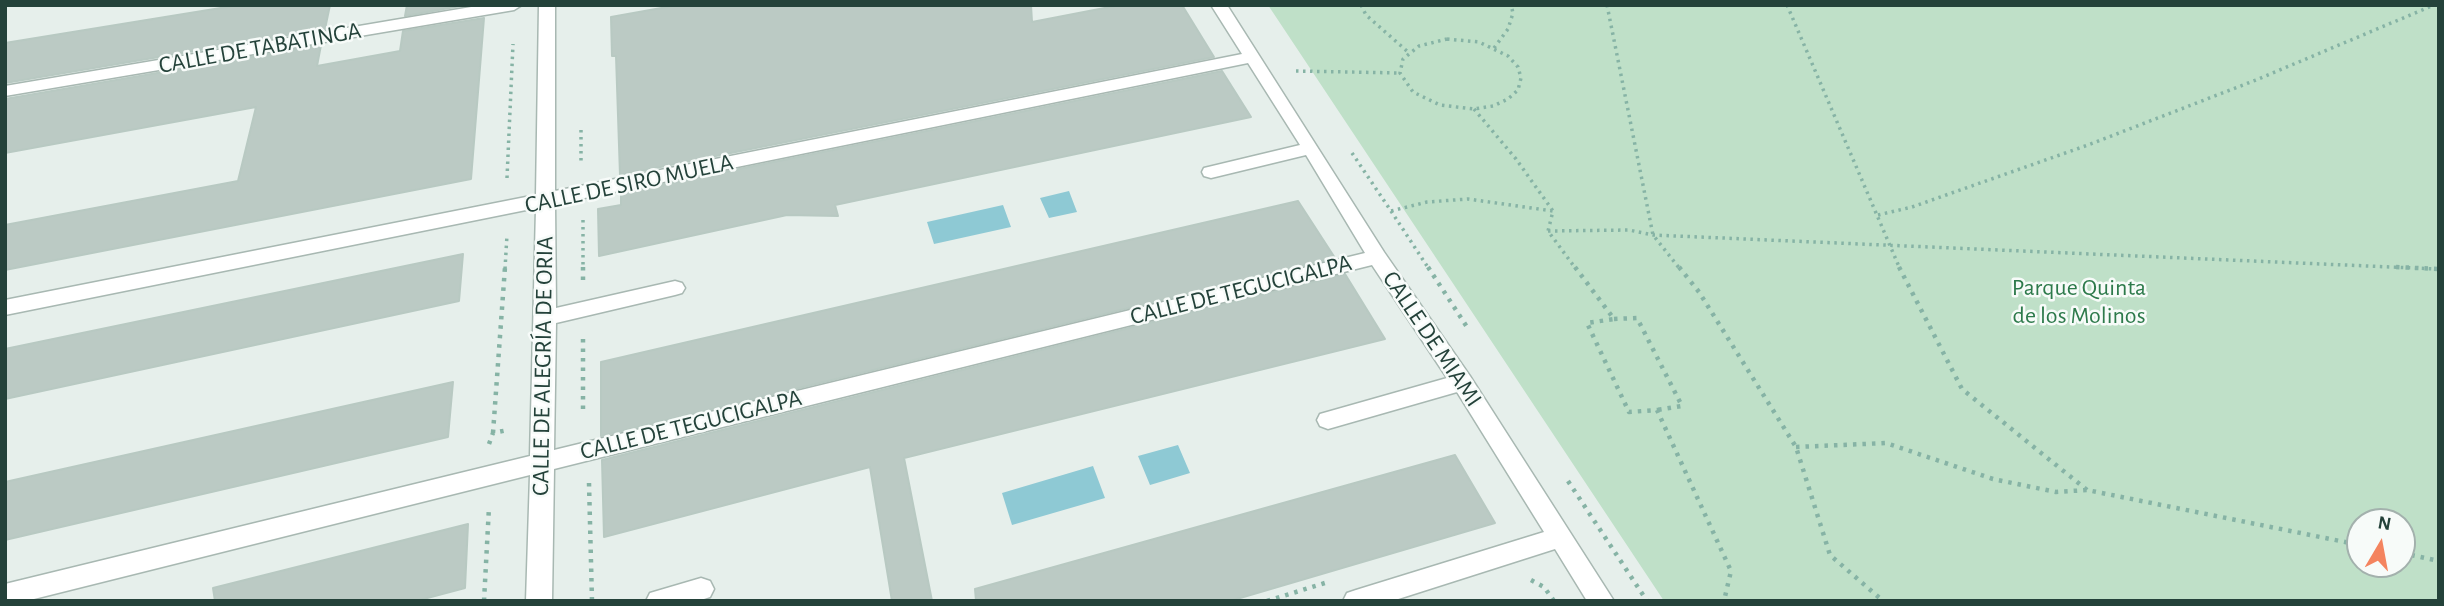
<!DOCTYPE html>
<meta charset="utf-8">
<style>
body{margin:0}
#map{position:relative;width:2444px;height:606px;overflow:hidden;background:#e6efeb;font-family:"Alegreya Sans",sans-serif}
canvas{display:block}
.frame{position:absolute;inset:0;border:7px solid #24423a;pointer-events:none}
.north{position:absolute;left:2346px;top:508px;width:70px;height:70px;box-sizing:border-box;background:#f7fbf9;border:2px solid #a3b1ad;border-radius:50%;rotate:10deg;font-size:19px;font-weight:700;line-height:28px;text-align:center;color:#24423a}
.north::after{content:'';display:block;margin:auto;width:24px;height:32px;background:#f4845f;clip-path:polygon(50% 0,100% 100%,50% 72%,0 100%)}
</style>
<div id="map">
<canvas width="2444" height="606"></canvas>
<div class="frame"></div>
<div class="north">N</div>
</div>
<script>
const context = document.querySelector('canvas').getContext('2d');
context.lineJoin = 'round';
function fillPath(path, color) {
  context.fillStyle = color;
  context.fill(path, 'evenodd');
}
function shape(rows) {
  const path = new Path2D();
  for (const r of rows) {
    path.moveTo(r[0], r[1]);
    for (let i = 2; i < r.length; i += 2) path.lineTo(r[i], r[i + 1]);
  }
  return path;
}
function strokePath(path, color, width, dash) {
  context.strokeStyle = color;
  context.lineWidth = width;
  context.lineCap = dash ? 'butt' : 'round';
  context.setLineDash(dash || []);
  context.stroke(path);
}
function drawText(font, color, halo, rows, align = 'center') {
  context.font = font + ' "Alegreya Sans",sans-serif';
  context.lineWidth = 5;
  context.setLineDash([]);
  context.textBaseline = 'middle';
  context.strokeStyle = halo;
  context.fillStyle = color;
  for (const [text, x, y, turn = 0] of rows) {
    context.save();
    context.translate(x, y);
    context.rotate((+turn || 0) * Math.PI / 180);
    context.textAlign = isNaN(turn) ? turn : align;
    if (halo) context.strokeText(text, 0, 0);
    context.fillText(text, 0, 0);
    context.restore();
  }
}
const green = shape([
 [1268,5,2439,5,2439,601,1664,601],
 [2360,522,2402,522,2402,564,2360,564]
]);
const water = shape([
 [1069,191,1077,212,1049,218,1040,198],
 [1003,205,1011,227,934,244,927,222],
 [1178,445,1190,473,1150,485,1138,456],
 [1093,466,1105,498,1012,525,1002,493]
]);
const building = shape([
 [239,5,330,5,325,29,5,83,5,43,239,5],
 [407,5,466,5,405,16,407,5],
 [678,5,1031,5,1032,22,1120,5,1182,5,1214,57,620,175,616,56,612,56,611,17,678,5],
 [484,18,471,179,5,270,5,225,238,181,256,107,5,153,5,99,321,45,317,66,400,51,403,31,484,18],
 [1222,71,1251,117,835,205,838,216,787,215,599,256,598,209,621,205,621,193,1222,71],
 [1298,201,1335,258,601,436,601,362,1298,201],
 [463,254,459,301,5,399,5,349,463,254],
 [1345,274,1385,339,904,458,932,601,892,601,870,467,604,537,602,460,1345,274],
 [453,382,448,437,5,540,5,482,453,382],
 [1455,455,1495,523,1230,601,976,601,975,589,1455,455],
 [468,524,465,588,416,601,215,601,213,588,468,524]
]);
const pathFar1 = shape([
 [586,5,592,5],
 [1361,5,1366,15,1408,52],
 [1607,5,1653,235,1680,269],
 [1787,5,1900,269],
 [1447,39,1479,42,1508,56,1518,67,1521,78,1518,90,1508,99,1493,106,1474,109,1440,105,1413,92,1400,73,1403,59,1419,46,1447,39],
 [1494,48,1508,29,1513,13,1511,5],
 [1296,71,1400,73],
 [1474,109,1516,159,1553,211,1548,231,1576,269],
 [581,130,581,163],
 [1352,153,1391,211,1427,202,1468,199,1553,211],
 [507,178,513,44],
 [1391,211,1429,269],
 [1878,215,1912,207,2088,145,2256,80,2434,5],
 [583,220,583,269],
 [1548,231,1629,230,1653,235,2437,269],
 [505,269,507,235]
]);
const path = shape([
 [583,267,583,281],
 [1428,267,1467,327],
 [1575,267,1614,319,1587,323,1629,412,1657,410,1731,571,1724,601],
 [1679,267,1699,292,1796,447,1830,555,1883,601],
 [1899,267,1962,389,2087,490],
 [2396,267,2439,269],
 [1614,319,1637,318,1682,406,1657,410],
 [583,339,583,412],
 [493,433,505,267],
 [489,444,493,433,508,430],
 [1796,447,1886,443,1993,479,2056,492,2087,490,2360,545],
 [1568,481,1647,601],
 [589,483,592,601],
 [2402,553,2439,561],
 [1531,580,1544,587,1554,601],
 [484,601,489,507],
 [1267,601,1328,582]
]);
const minor = shape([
 [483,5,522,5,514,10,5,96,5,86,483,5],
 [539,5,555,5,555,191,1242,54,1211,5,1227,5,1384,252,1470,376,1614,601,1587,601,1555,549,1392,601,1343,601,1347,593,1356,590,1544,532,1457,392,1328,429,1320,426,1317,420,1320,414,1447,378,1372,265,554,469,552,601,526,601,530,475,26,601,5,601,5,584,530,456,536,208,5,315,5,300,536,195,539,5],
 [1248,63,1300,145,1204,168,1202,172,1204,176,1211,178,1306,155,1365,253,554,450,556,323,675,295,682,293,685,288,682,283,675,281,556,308,555,204,1248,63],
 [701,578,710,581,714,589,710,597,698,601,646,601,650,593,701,578]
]);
const streetNames = [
 ["CALLE DE TABATINGA",260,48,-10],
 ["CALLE DE SIRO MUELA",629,184,-12],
 ["CALLE DE TEGUCIGALPA",1241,290,-14],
 ["CALLE DE MIAMI",1432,339,56],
 ["CALLE DE ALEGRÍA DE ORIA",543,366,-89],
 ["CALLE DE TEGUCIGALPA",691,425,-14]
];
const parkNames = [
 ["Parque Quinta",2079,288],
 ["de los Molinos",2079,316]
];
fillPath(green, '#bfe0c8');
fillPath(water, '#8ec9d4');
fillPath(building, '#bbcac4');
strokePath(building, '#b8c9c2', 2);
strokePath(minor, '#a8b8b2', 3);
strokePath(pathFar1, '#86b3a5', 3.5, [2.5, 4.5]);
strokePath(path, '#86b3a5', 4.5, [3.5, 6]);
fillPath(minor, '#fff');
drawText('24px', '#24423a', '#f7fbf9', streetNames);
drawText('24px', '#2d7a4b', '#f7fbf9', parkNames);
</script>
